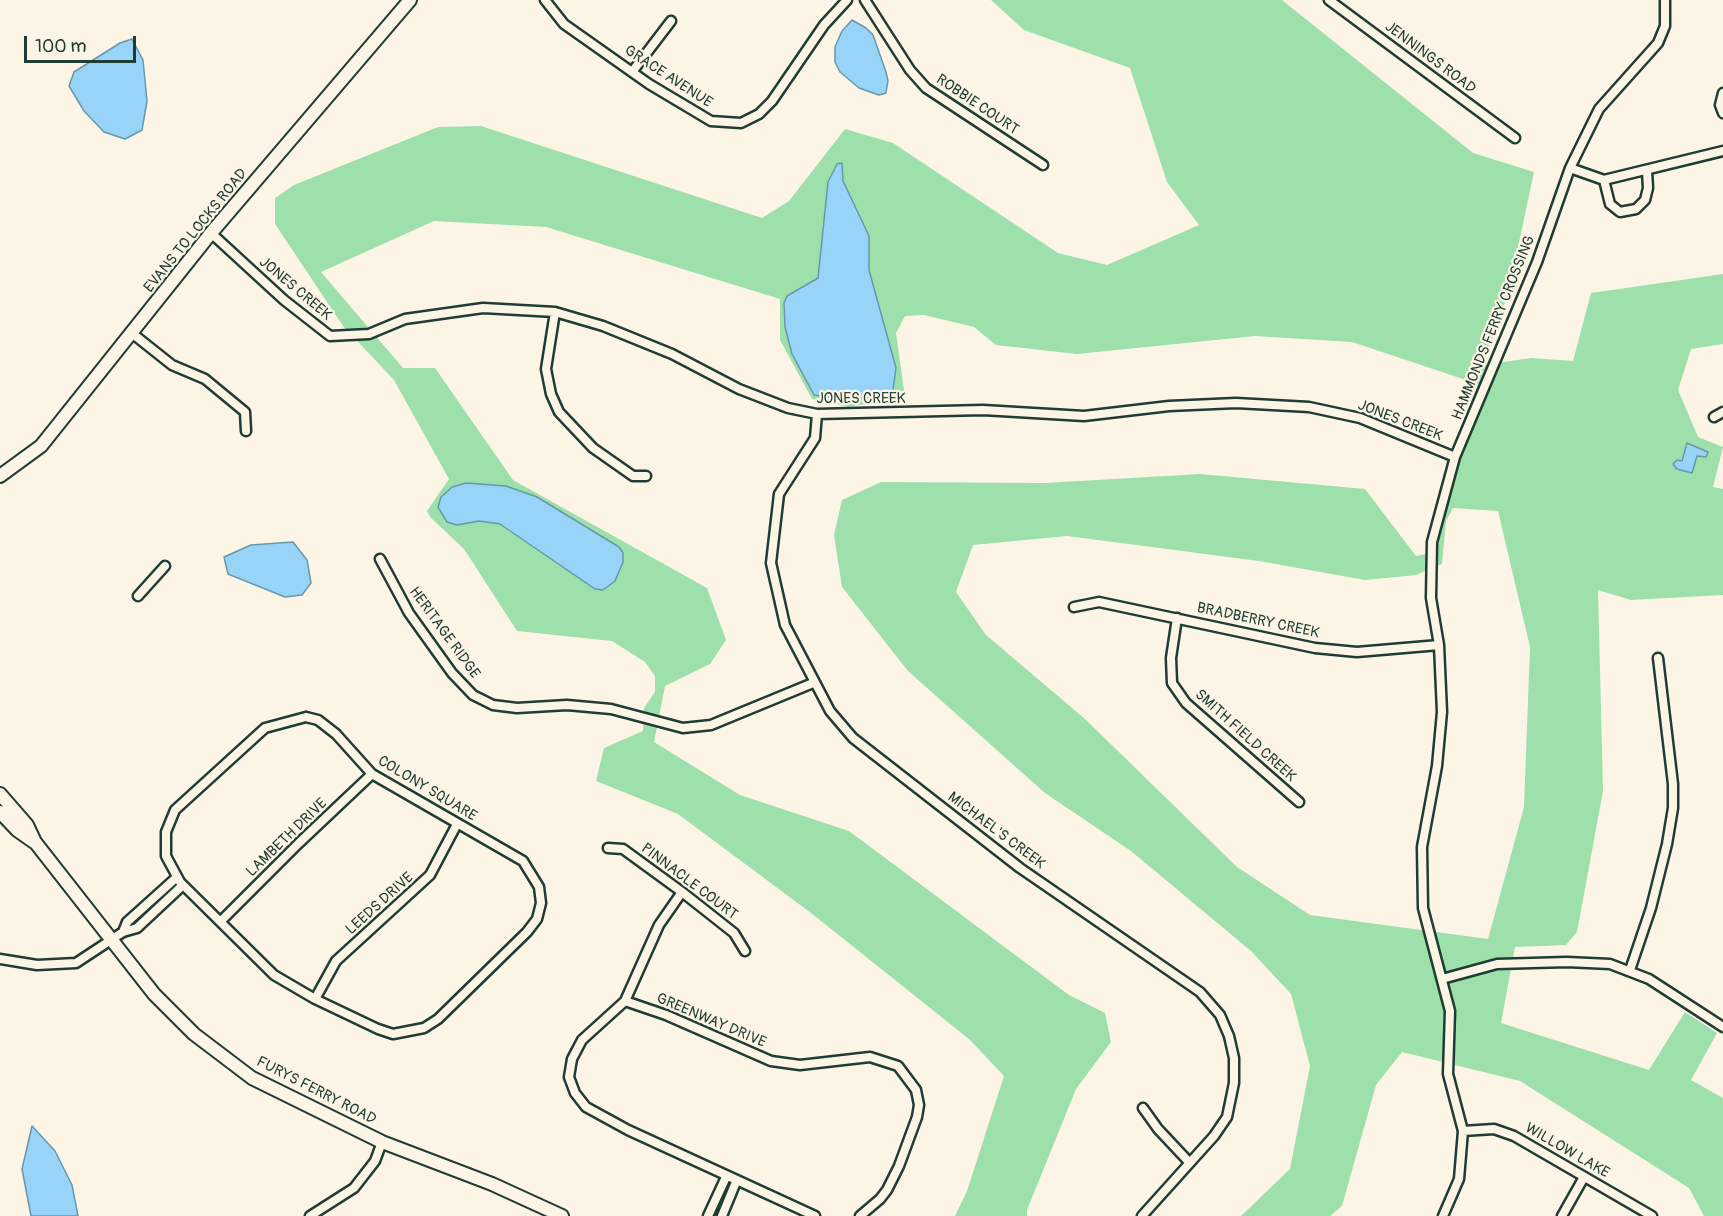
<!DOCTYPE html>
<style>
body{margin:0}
#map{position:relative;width:1723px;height:1216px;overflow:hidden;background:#fcf5e5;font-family:Pangolin,sans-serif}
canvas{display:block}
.scale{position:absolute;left:24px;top:36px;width:112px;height:27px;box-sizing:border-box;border:3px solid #1f3d34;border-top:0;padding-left:8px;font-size:18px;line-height:21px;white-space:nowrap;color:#1f3d34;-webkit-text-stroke:4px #fcf5e5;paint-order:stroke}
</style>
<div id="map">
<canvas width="1723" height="1216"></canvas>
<div class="scale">100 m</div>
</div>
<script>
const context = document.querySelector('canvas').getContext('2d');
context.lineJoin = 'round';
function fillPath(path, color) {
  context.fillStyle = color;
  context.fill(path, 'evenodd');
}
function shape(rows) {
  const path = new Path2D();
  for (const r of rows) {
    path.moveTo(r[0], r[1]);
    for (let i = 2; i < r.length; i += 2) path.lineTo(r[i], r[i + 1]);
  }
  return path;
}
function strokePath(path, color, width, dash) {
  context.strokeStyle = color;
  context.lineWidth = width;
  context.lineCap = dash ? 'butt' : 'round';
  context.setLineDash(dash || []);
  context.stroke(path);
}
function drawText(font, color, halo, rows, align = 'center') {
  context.font = font + ' Pangolin,sans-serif';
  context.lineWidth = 4.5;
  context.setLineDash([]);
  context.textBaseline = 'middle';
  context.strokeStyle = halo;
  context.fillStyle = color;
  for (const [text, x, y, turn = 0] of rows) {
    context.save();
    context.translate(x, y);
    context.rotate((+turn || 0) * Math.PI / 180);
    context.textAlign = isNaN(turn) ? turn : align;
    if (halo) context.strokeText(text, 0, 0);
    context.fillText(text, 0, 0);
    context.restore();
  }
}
const green = shape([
 [991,0,1282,0,1473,153,1534,172,1508,294,1483,365,1531,358,1573,361,1591,293,1723,274,1723,344,1691,349,1678,390,1698,437,1723,447,1713,487,1723,489,1723,595,1631,600,1598,590,1603,791,1577,932,1566,945,1515,947,1501,1023,1649,1070,1685,1012,1717,1033,1691,1080,1723,1098,1723,1216,1704,1216,1689,1188,1520,1081,1402,1052,1376,1085,1342,1206,1330,1216,1241,1216,1290,1169,1310,1066,1291,994,1251,951,1131,851,1045,793,908,671,842,587,834,535,842,500,881,482,1045,483,1200,474,1365,489,1416,556,1426,554,1458,435,1478,384,1352,342,1255,336,1077,354,996,345,974,327,924,315,905,316,896,333,904,390,884,400,849,407,812,399,780,340,780,299,546,227,434,221,321,272,403,368,435,368,513,480,707,588,726,640,710,664,665,686,654,742,740,795,849,831,1069,995,1105,1013,1111,1042,1076,1089,1027,1210,1027,1216,955,1216,967,1191,1004,1076,969,1039,811,913,678,814,596,781,604,748,643,731,644,708,655,692,655,676,645,662,612,641,517,631,464,549,430,517,427,511,449,479,394,380,343,326,275,224,275,198,294,185,438,127,481,126,762,218,789,201,845,129,893,143,1058,253,1107,265,1199,225,1167,182,1130,68,1024,30],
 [1453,508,1498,511,1530,647,1524,807,1488,939,1310,915,1237,867,1085,719,986,635,956,592,973,545,1067,536,1259,561,1365,580,1416,575,1442,564,1446,521]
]);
const water = shape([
 [852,20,866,28,873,35,886,72,888,81,886,93,879,95,859,88,840,72,835,62,835,47,842,31,852,20],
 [132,39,143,60,147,101,142,130,125,139,104,132,84,111,69,86,74,72,120,43,132,39],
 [842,163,843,181,869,236,869,270,896,368,893,390,883,396,851,400,814,395,792,354,785,327,784,303,787,296,818,278,828,182,837,164,842,163],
 [1687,443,1708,452,1706,457,1697,456,1692,473,1677,469,1673,464,1677,460,1682,461,1687,443],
 [466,483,506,486,537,497,619,547,623,553,623,562,615,581,603,590,595,589,500,524,479,521,457,525,447,522,438,507,441,497,452,487,466,483],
 [293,542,307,560,311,583,302,595,285,597,228,574,224,557,251,545,293,542],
 [32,1126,55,1151,72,1185,78,1216,31,1216,22,1169,32,1126]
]);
const street = shape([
 [545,0,564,24,649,84,711,121,741,123,759,114,772,101,824,25,847,0],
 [865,0,910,70,926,88,1043,165],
 [1329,0,1515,138],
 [632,72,671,21],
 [1723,93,1720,105,1723,113],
 [1570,168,1604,180,1723,151],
 [1604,180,1610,204,1620,212,1636,209,1645,200,1648,188,1647,171],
 [211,233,284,300,330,336,369,334,405,319,483,308,555,312,603,326,672,354,739,389,788,408,817,414,983,410,1084,416,1169,406,1236,403,1309,407,1360,418,1455,457],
 [555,312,546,369,551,394,559,412,593,448,633,476,646,476],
 [133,334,172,365,205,379,245,412,246,431],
 [817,414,815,438,779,494,771,563,785,625,830,711,853,738,1020,868,1200,992,1220,1015,1229,1036,1234,1058,1234,1083,1227,1117,1214,1136,1142,1216],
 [1714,417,1723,412],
 [380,559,409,613,452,673,473,695,493,705,517,708,567,705,611,709,683,728,711,725,813,683],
 [138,596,165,566],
 [1074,607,1099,602,1315,648,1357,652,1439,645],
 [1177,618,1171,658,1172,683,1186,703,1299,802],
 [306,717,318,720,336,734,372,774,523,861,539,887,541,903,537,919,527,932,438,1019,424,1028,393,1034,378,1029,315,999,274,975,180,882,166,856,166,832,175,810,265,728,306,717],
 [608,848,623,849,682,892,734,933,745,951],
 [221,921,299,843,372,774],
 [123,932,127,922,177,877],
 [0,959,37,965,76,963,123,932,137,928,183,885],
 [1630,970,1651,908,1667,844,1673,808,1673,784,1658,658],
 [1442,979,1497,964,1567,962,1610,964,1649,979,1723,1027],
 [315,999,336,961,430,875,457,824],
 [625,1001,659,925,682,892],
 [1143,1108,1158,1129,1189,1162],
 [1463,1131,1494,1129,1514,1136,1652,1216],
 [310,1216,354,1188,375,1161,382,1142],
 [708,1216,726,1177],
 [722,1216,736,1182],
 [815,1216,628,1130,586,1107,575,1093,569,1077,572,1059,582,1040,625,1001,666,1015,771,1061,800,1065,870,1057,898,1066,916,1090,919,1105,917,1117,899,1166,887,1190,880,1199,860,1216],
 [1443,1216,1459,1179,1463,1131,1448,1074,1450,1011,1423,908,1422,847,1437,766,1442,712,1439,645,1431,598,1432,542,1455,457,1537,262,1570,168,1599,109,1658,43,1665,26,1665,0],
 [1562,1216,1584,1177]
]);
const secondary = shape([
 [0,476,41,446,211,233,410,0],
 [0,794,27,825,35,842,154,994,194,1034,252,1078,382,1142,492,1184,562,1216],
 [0,812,17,830,34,842]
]);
const streetNames = [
 ["JENNINGS ROAD",1430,58,37],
 ["GRACE AVENUE",668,77,33],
 ["ROBBIE COURT",977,105,34],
 ["EVANS TO LOCKS ROAD",196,231,-51],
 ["JONES CREEK",295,289,40],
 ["HAMMONDS FERRY CROSSING",1494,328,-68],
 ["JONES CREEK",861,399],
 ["JONES CREEK",1400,421,21],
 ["BRADBERRY CREEK",1258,621,12],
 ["HERITAGE RIDGE",444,633,54],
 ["SMITH FIELD CREEK",1245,736,42],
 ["COLONY SQUARE",427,789,31],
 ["MICHAEL'S CREEK",996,831,37],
 ["LAMBETH DRIVE",287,838,-44],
 ["PINNACLE COURT",689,882,37],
 ["LEEDS DRIVE",380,904,-42],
 ["GREENWAY DRIVE",711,1021,23],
 ["FURYS FERRY ROAD",316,1091,27],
 ["WILLOW LAKE",1567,1151,30]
];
fillPath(green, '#9de0ac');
fillPath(water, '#98d4f8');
strokePath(water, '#6898aa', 1.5);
strokePath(street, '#1f3d34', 13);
strokePath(secondary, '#1f3d34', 16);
strokePath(street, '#fcf5e5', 8);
strokePath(secondary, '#fcf5e5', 12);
drawText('15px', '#1f3d34', '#fcf5e5', streetNames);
</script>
